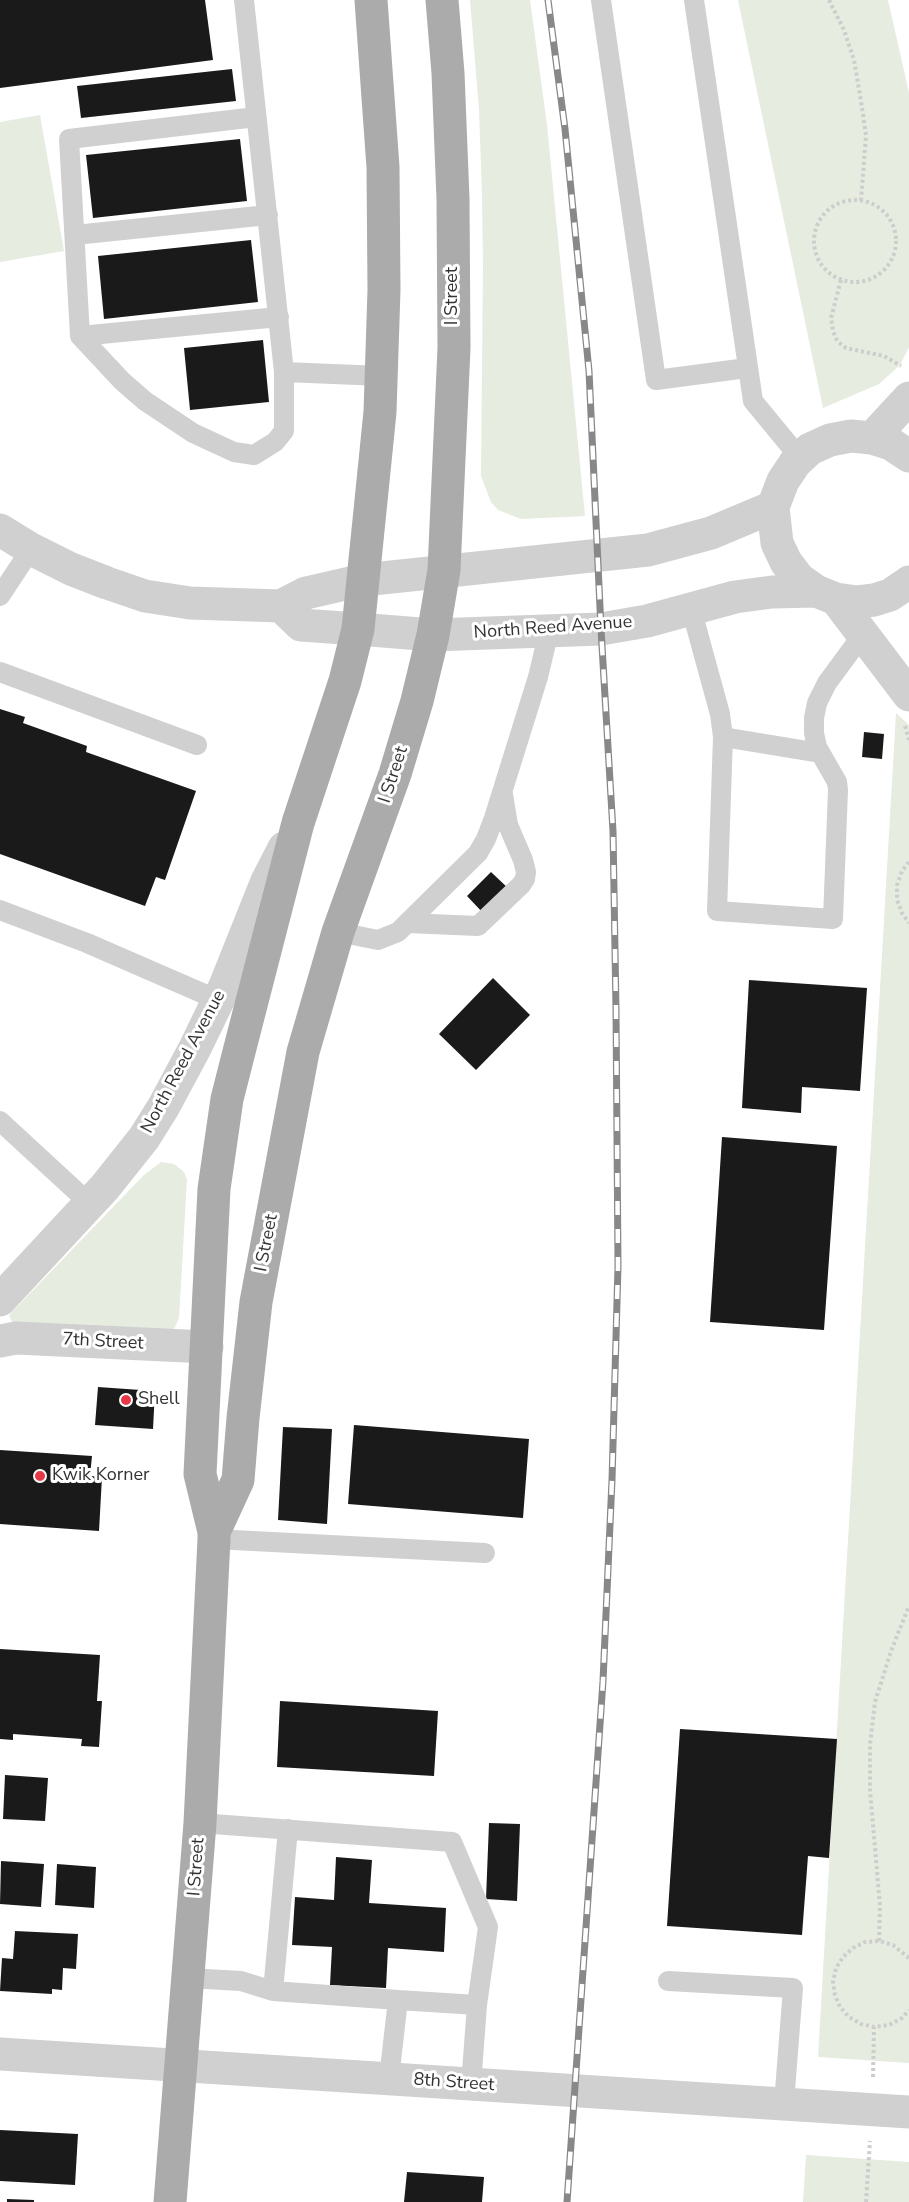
<!DOCTYPE html>
<style>
body{margin:0}
canvas{display:block;background:#fff}
</style>
<canvas width="909" height="2202"></canvas>
<script>
const context = document.querySelector('canvas').getContext('2d');
context.lineJoin = 'round';
function fillPath(path, color) {
  context.fillStyle = color;
  context.fill(path, 'evenodd');
}
function shape(rows) {
  const path = new Path2D();
  for (const r of rows) {
    if (r.length === 3) {
      path.moveTo(r[0] + r[2], r[1]);
      path.arc(r[0], r[1], r[2], 0, 2 * Math.PI);
      continue;
    }
    path.moveTo(r[0], r[1]);
    for (let i = 2; i < r.length; i += 2) path.lineTo(r[i], r[i + 1]);
  }
  return path;
}
function strokePath(path, color, width, dash) {
  context.strokeStyle = color;
  context.lineWidth = width;
  context.lineCap = dash ? 'butt' : 'round';
  context.setLineDash(dash || []);
  context.stroke(path);
}
function drawText(font, color, halo, rows, align = 'center') {
  context.font = font + ' "Nunito Sans",sans-serif';
  context.lineWidth = 6;
  context.setLineDash([]);
  context.textBaseline = 'middle';
  context.strokeStyle = halo;
  context.fillStyle = color;
  for (const [text, x, y, turn = 0] of rows) {
    context.save();
    context.translate(x, y);
    context.rotate((+turn || 0) * Math.PI / 180);
    context.textAlign = isNaN(turn) ? turn : align;
    if (halo) context.strokeText(text, 0, 0);
    context.fillText(text, 0, 0);
    context.restore();
  }
}
const green = shape([
 [470,0,530,0,547,125,585,516,521,519,498,510,491,502,481,476,483,266,482,194,479,109],
 [738,0,888,0,909,93,909,347,900,365,879,384,823,408],
 [40,115,64,251,0,262,0,122],
 [896,713,909,725,909,2063,818,2057],
 [161,1162,174,1164,184,1172,187,1179,179,1318,175,1327,172,1330,12,1322,9,1315,11,1313,144,1175],
 [806,2155,909,2162,909,2202,803,2202]
]);
const building = shape([
 [0,0,205,0,213,60,0,88],
 [232,69,236,101,81,118,77,86],
 [240,139,247,201,93,218,86,155],
 [251,240,258,302,104,319,98,256],
 [263,340,269,402,190,410,184,348],
 [0,709,25,717,23,723,87,746,86,752,196,791,165,880,156,877,145,906,0,854],
 [864,732,884,734,882,759,862,757],
 [491,872,509,889,484,914,467,896],
 [493,978,530,1015,476,1070,439,1034],
 [749,980,867,988,860,1091,802,1087,801,1113,742,1108],
 [722,1137,837,1146,824,1330,710,1322],
 [98,1387,155,1391,153,1429,95,1425],
 [354,1425,529,1439,523,1518,348,1504],
 [283,1427,332,1429,327,1524,278,1520],
 [0,1450,92,1456,90,1476,102,1477,99,1531,0,1524],
 [0,1649,100,1655,97,1701,102,1701,99,1747,81,1746,82,1739,13,1734,13,1740,0,1739],
 [280,1701,438,1711,434,1776,277,1767],
 [680,1729,837,1739,829,1858,808,1856,802,1935,667,1926],
 [5,1775,48,1778,45,1821,3,1819],
 [489,1823,520,1824,517,1901,486,1899],
 [336,1857,372,1860,369,1903,446,1908,444,1952,388,1948,386,1988,330,1985,332,1947,292,1945,295,1897,334,1900],
 [1,1861,44,1864,41,1907,0,1904],
 [57,1864,96,1867,94,1908,55,1905],
 [15,1931,78,1934,76,1969,63,1968,62,1990,52,1989,52,1994,0,1991,2,1958,13,1959],
 [0,2130,78,2134,75,2185,0,2181],
 [407,2172,484,2177,482,2202,404,2202],
 [7,2199,34,2200,34,2202,7,2202]
]);
const path = shape([
 [829,0,844,30,854,60,861,101,866,135,861,201],
 [855,241,41],
 [841,280,831,318,833,331,837,341,846,348,884,356,901,366],
 [905,726,909,740],
 [909,862,902,871,897,885,897,900,902,913,909,923],
 [879,1941,880,1906,870,1790,870,1745,875,1702,891,1651,909,1606],
 [909,1958,893,1945,879,1941,865,1942,853,1948,843,1957,836,1968,833,1982,835,1995,840,2007,849,2017,861,2024,874,2027,889,2025,902,2018,909,2010],
 [873,2077,874,2027],
 [866,2202,870,2141]
]);
const service = shape([
 [244,0,284,372,382,376],
 [601,0,656,380,747,368],
 [694,0,753,401,800,458],
 [256,117,69,139,80,336,122,381,145,401,193,433,234,452,254,455,275,442,284,431,284,372],
 [75,235,268,215],
 [80,336,279,317],
 [0,596,31,549],
 [691,608,720,714,723,737,717,911,833,919,838,790,837,782,817,747,814,733,814,718,817,703,827,683,863,634],
 [0,672,197,745],
 [723,737,820,753],
 [0,910,87,943,218,1000],
 [407,923,478,926,521,885,525,879,526,872,523,860,508,825,503,794],
 [338,932,378,940,398,932,478,853,486,839,494,818,538,677,549,631],
 [0,1121,90,1204],
 [214,1539,485,1553],
 [200,1823,452,1842,488,1927,477,2005,471,2085],
 [188,1978,241,1981,273,1991,288,1829],
 [668,1981,793,1988,784,2103],
 [273,1991,398,2000],
 [389,2078,398,2000,477,2005]
]);
const minor = shape([
 [0,530,31,549,71,569,107,583,145,596,190,603,281,606,306,593,363,580],
 [281,606,301,625,358,629],
 [0,2054,909,2112]
]);
const tertiary = shape([
 [872,438,909,398],
 [909,456,891,444,872,438,851,436,830,440,810,449,795,463,783,481,773,507,777,543,786,562,799,579,816,591,836,599,857,602,874,600,890,595,909,582],
 [363,580,648,550,711,533,773,507],
 [836,599,909,695],
 [358,629,433,635,601,629,647,621,735,597,772,592,816,591],
 [0,1300,105,1187,144,1138,164,1106,195,1048,225,986,267,881,284,848],
 [0,1341,16,1338,207,1347]
]);
const primary = shape([
 [214,1532,238,1480,243,1418,256,1302,303,1052,338,932,395,774,417,701,433,635,444,570,454,348,453,199,448,73,442,0],
 [170,2202,200,1823,214,1539,214,1532,200,1474,214,1189,227,1099,241,1044,298,823,345,681,358,629,380,412,384,290,383,167,371,0]
]);
const rail = shape([
 [548,0,565,129,589,371,601,629,613,831,616,1010,618,1266,612,1480,603,1681,567,2202]
]);
const markers = [
 [126,1400,6,"#e63946"],
 [40,1476,6,"#e63946"]
];
const streetNames = [
 ["I Street",453,296,-90],
 ["North Reed Avenue",553,628,-4],
 ["I Street",394,775,-72],
 ["North Reed Avenue",184,1062,-62],
 ["I Street",267,1243,-79],
 ["7th Street",103,1342,3],
 ["I Street",197,1867,-86],
 ["8th Street",454,2083,4]
];
const poiNames = [
 ["Shell",138,1400],
 ["Kwik Korner",52,1476]
];
fillPath(green, '#e6ecdf');
fillPath(building, '#1a1a1a');
strokePath(path, '#cdcdcd', 4, [3, 3]);
strokePath(service, '#d0d0d0', 20);
strokePath(minor, '#d0d0d0', 33);
strokePath(tertiary, '#d0d0d0', 33);
strokePath(primary, '#ababab', 33);
strokePath(rail, '#888', 7);
strokePath(rail, '#fff', 4.5, [14]);
for (const [x, y, r, color] of markers) {
  const dot = new Path2D();
  dot.arc(x, y, r, 0, 2 * Math.PI);
  context.fillStyle = color;
  context.fill(dot);
  strokePath(dot, '#fff', 2);
}
drawText('18px', '#333', '#fff', streetNames);
drawText('18px', '#333', '#fff', poiNames, 'left');
</script>
